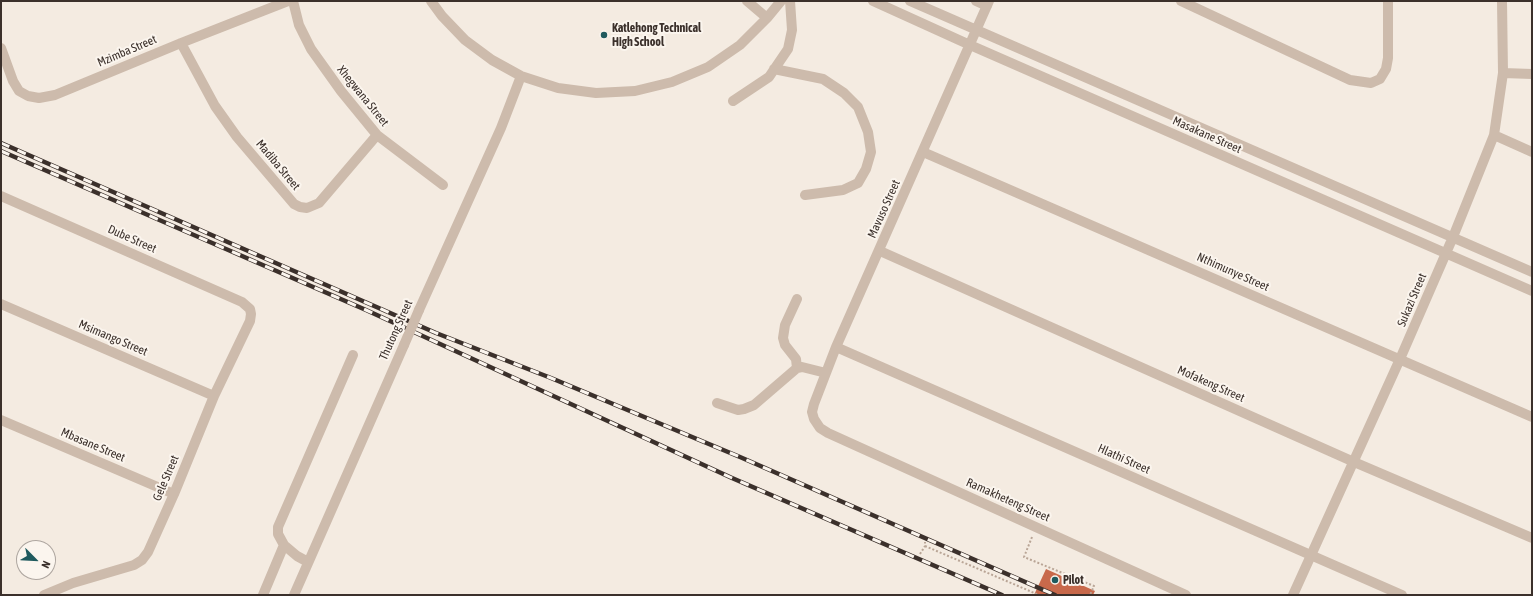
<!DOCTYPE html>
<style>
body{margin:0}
#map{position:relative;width:1533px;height:596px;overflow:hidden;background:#f4ebe1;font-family:"Asap Condensed",sans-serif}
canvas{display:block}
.frame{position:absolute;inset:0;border:2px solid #3b302b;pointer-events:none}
.north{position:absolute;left:16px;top:540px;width:40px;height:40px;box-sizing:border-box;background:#fbf5ee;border:1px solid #aea6a0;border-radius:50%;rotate:114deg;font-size:11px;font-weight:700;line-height:16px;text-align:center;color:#3b302b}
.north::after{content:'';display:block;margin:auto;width:14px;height:18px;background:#1f5a5e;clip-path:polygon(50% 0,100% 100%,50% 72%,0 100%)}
</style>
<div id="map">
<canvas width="1533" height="596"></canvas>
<div class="frame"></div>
<div class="north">N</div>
</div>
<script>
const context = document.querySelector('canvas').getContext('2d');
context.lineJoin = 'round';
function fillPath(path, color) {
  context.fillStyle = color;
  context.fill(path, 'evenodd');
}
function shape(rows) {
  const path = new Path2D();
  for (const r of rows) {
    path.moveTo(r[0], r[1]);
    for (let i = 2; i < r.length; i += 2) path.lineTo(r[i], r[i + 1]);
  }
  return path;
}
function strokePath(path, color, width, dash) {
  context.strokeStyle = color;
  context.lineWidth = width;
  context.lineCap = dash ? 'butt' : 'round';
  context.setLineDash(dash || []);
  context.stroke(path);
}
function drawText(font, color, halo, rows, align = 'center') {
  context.font = font + ' "Asap Condensed",sans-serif';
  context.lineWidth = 4;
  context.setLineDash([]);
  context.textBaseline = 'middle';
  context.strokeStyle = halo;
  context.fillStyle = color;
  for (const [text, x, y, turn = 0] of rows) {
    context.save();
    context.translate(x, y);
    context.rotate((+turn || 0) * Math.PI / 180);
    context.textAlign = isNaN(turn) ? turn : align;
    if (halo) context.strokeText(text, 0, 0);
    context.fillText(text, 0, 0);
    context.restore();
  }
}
const building = shape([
 [1046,569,1095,591,1093,595,1034,595]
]);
const path = shape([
 [1032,537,1024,557,1094,586,1090,595],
 [925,546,1039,595],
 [920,554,925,546,925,542]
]);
const minor = shape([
 [293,1,299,25,311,49,341,91,377,135,443,185],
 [431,1,442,16,465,40,492,60,521,76,558,88,596,93,635,91,672,82,708,67,740,45,767,18,781,1],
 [747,1,767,18],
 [873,1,970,45,1532,291],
 [910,1,1532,272],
 [976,1,987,6],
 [989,1,836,347,814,404,812,412,814,419,820,428,828,433,1186,595],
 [1181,1,1350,80,1371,83,1380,79,1386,69,1388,58,1388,1],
 [181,43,215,106,237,137,294,204,300,207,307,208,319,203,377,135],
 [1,48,13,81,19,91,28,96,39,98,55,95,181,43,288,1],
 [774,69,823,79,844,93,858,107,868,132,871,152,866,169,858,183,843,190,805,195],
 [1503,73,1532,74],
 [733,101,769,77,788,49,792,30,790,1],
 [1494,135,1532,152],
 [923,152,1532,417],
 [1,196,242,302,250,309,251,314,250,321,214,396,174,494,148,552,142,560,134,565,73,583,44,595],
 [880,251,1354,462,1532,538],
 [1,304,214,396],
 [419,310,501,128,521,76],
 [836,347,1402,595],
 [797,368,796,359,785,345,783,338,785,325,797,299],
 [717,403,738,410,744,409,754,405,797,368,802,367,826,373],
 [1,420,174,494],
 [308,562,297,556,284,545,278,534,278,527,353,355],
 [263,595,284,545],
 [294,595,404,345],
 [1293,595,1400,359,1453,237,1494,135,1503,73,1502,1]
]);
const rail = shape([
 [1,143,436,333,551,378,740,457,1055,595],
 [1,151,366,310,732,478,1002,595]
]);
const minorBridge = shape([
 [404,345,419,310]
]);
const markers = [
 [604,35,4,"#1f5a5e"],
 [1055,580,4,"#1f5a5e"]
];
const poiNames = [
 ["Katlehong Technical",612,28],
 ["High School",612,42],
 ["Pilot",1063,580]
];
const streetNames = [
 ["Mzimba Street",127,51,-23],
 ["Xhegwana Street",363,96,51],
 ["Masakane Street",1207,135,24],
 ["Madiba Street",278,165,50],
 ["Mavuso Street",884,209,-66],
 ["Dube Street",132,239,24],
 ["Nthimunye Street",1233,272,24],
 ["Sukazi Street",1412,300,-67],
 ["Thutong Street",396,330,-66],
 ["Msimango Street",113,338,23],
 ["Mofakeng Street",1211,384,24],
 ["Mbasane Street",93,445,23],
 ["Hlathi Street",1124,459,24],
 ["Gele Street",166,478,-67],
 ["Ramakheteng Street",1008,500,24]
];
fillPath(building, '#c8694b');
strokePath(path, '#b9a596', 2, [2, 2]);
strokePath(minor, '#cdbbac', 10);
strokePath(rail, '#3b302b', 4.5);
strokePath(rail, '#fbf5ee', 3, [9]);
strokePath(minorBridge, '#cdbbac', 10);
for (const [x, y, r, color] of markers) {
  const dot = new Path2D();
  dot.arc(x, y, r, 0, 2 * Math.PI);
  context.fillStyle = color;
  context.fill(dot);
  strokePath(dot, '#fbf5ee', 1.5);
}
drawText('bold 12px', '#3b302b', '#fbf5ee', poiNames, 'left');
drawText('12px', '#3b302b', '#fbf5ee', streetNames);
</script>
